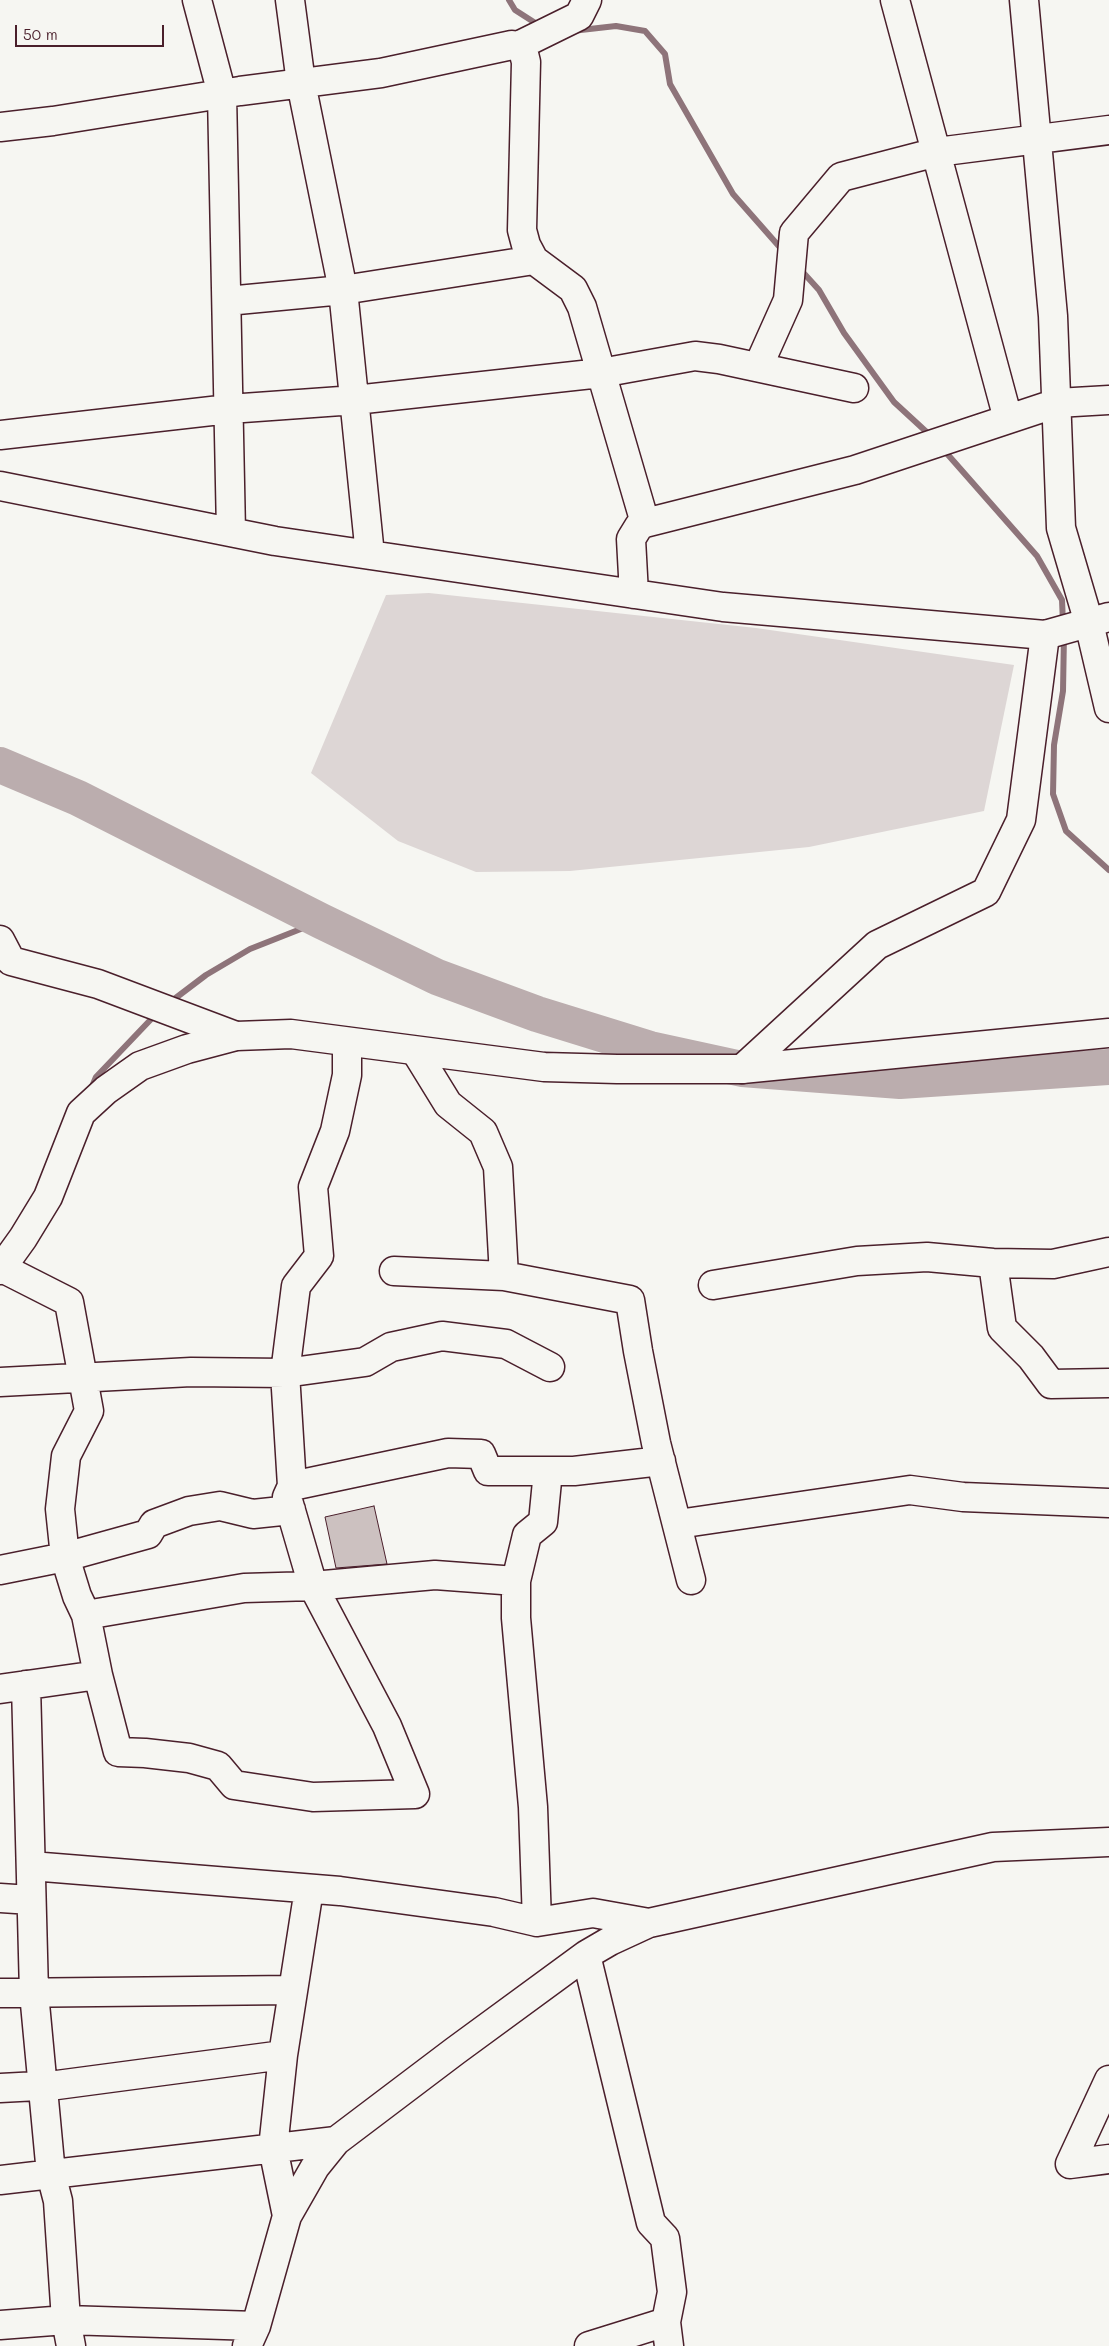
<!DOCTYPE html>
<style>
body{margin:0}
#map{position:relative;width:1109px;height:2346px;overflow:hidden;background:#f6f6f2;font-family:Mali,sans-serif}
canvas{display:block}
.scale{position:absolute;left:15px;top:25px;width:149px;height:22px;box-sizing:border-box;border:2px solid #4a1f2b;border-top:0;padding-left:6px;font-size:15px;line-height:18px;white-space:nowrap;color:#4a1f2b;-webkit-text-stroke:4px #f6f6f2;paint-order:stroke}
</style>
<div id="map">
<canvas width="1109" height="2346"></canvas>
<div class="scale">50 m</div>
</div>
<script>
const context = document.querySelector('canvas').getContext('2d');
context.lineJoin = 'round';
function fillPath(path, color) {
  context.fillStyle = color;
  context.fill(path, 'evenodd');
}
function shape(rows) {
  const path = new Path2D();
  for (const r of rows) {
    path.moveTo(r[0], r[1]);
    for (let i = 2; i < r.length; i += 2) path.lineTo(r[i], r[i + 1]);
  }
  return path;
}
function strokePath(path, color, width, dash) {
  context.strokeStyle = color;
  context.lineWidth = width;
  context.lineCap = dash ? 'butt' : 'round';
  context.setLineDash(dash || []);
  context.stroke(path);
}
const green = shape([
 [429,593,756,628,1014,665,984,811,809,847,570,871,476,872,398,841,311,773,386,595]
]);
const stream = shape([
 [509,0,515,10,540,26],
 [572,31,616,26,645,31,665,54,670,84,733,194,784,252],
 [800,269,819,290,844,333,894,402,932,437],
 [942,448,1037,556,1062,600,1063,623],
 [1064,635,1063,691,1054,745,1053,794,1066,831,1109,870],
 [169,1003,206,975,250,949,321,921],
 [91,1089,96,1077,156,1014]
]);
const river = shape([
 [0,765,78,798,321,921,437,977,537,1014,650,1049,742,1069,900,1081,1109,1067]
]);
const building = shape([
 [374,1506,387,1564,336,1568,325,1517,374,1506]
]);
const minor = shape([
 [197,0,222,94,231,532],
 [290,0,301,83,343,290,370,555],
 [895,0,1008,419],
 [1024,0,1053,316,1061,528,1089,623,1109,708],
 [518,46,579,16,587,0],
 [0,127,53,121,240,91,381,73,512,45,518,46,523,50,526,62,522,230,526,245,534,260,573,289,582,307,645,523],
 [227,301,343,290,534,260],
 [758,367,788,300,794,233,841,177,937,152,1109,130],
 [0,435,229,409,355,400,601,373,695,356,719,359,854,388],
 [0,486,275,541,723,607,1045,635,1109,617],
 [634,594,631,539,639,526,645,523,855,470,1057,403,1109,400],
 [0,940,11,961,98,984,236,1036],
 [416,1052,448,1104,483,1132,498,1167,504,1276,630,1300,638,1351,656,1443,691,1580],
 [742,1069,877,945,986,892,1021,820,1045,635],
 [993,1263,1002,1328,1031,1357,1051,1384,1109,1383],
 [2,1268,69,1302,89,1411,66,1456,60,1509,65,1557,77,1596,86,1615],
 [394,1271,504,1276],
 [713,1285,857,1261,927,1257,993,1263,1053,1264,1109,1252],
 [0,1382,191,1372,285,1373,365,1362,391,1347,442,1336,506,1344,550,1367],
 [292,1486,448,1453,481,1454,488,1471,574,1471,661,1461],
 [678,1524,910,1490,963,1497,1109,1503],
 [0,1570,65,1557,148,1534,154,1524,189,1511,220,1506,253,1514,291,1510],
 [98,1675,118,1752,145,1753,189,1758,218,1766,234,1785,313,1797,415,1794,387,1726,313,1586,287,1497,292,1486,285,1373,296,1286,319,1256,313,1187,335,1131,347,1075,347,1042],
 [26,1685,34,1993,51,2174,58,2201,66,2320,71,2346],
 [0,1689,98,1675,86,1615,244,1588,313,1586,435,1575,516,1581],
 [31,1866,340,1891,494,1912,537,1922,593,1913,649,1923],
 [0,1898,31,1900],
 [537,1922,533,1807,516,1618,516,1581,527,1535,543,1522,548,1471],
 [586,1955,651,2223,665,2238,672,2292,666,2322,669,2346],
 [0,1993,293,1990],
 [0,2088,57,2085,283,2055],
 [1070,2164,1109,2080],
 [1070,2164,1109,2159],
 [0,2180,336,2141],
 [287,2216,273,2148,283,2055,309,1889],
 [0,2325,66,2320,256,2326],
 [247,2346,256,2326,287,2216,315,2167,336,2141,455,2051,586,1955,610,1941,649,1923,993,1847,1109,1842],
 [589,2346,666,2322]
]);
const major = shape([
 [0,1270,23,1238,48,1197,81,1113,106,1090,140,1066,187,1049,236,1036,291,1034,544,1067,617,1069,742,1069,1109,1033]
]);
fillPath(green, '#ddd6d5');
strokePath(stream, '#8e747a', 6);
strokePath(river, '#bbadae', 36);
fillPath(building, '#ccc1c0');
strokePath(building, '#4a1f2b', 1);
strokePath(minor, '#4a1f2b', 31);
strokePath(major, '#4a1f2b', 31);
strokePath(minor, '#f6f6f2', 28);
strokePath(major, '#f6f6f2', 28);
</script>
